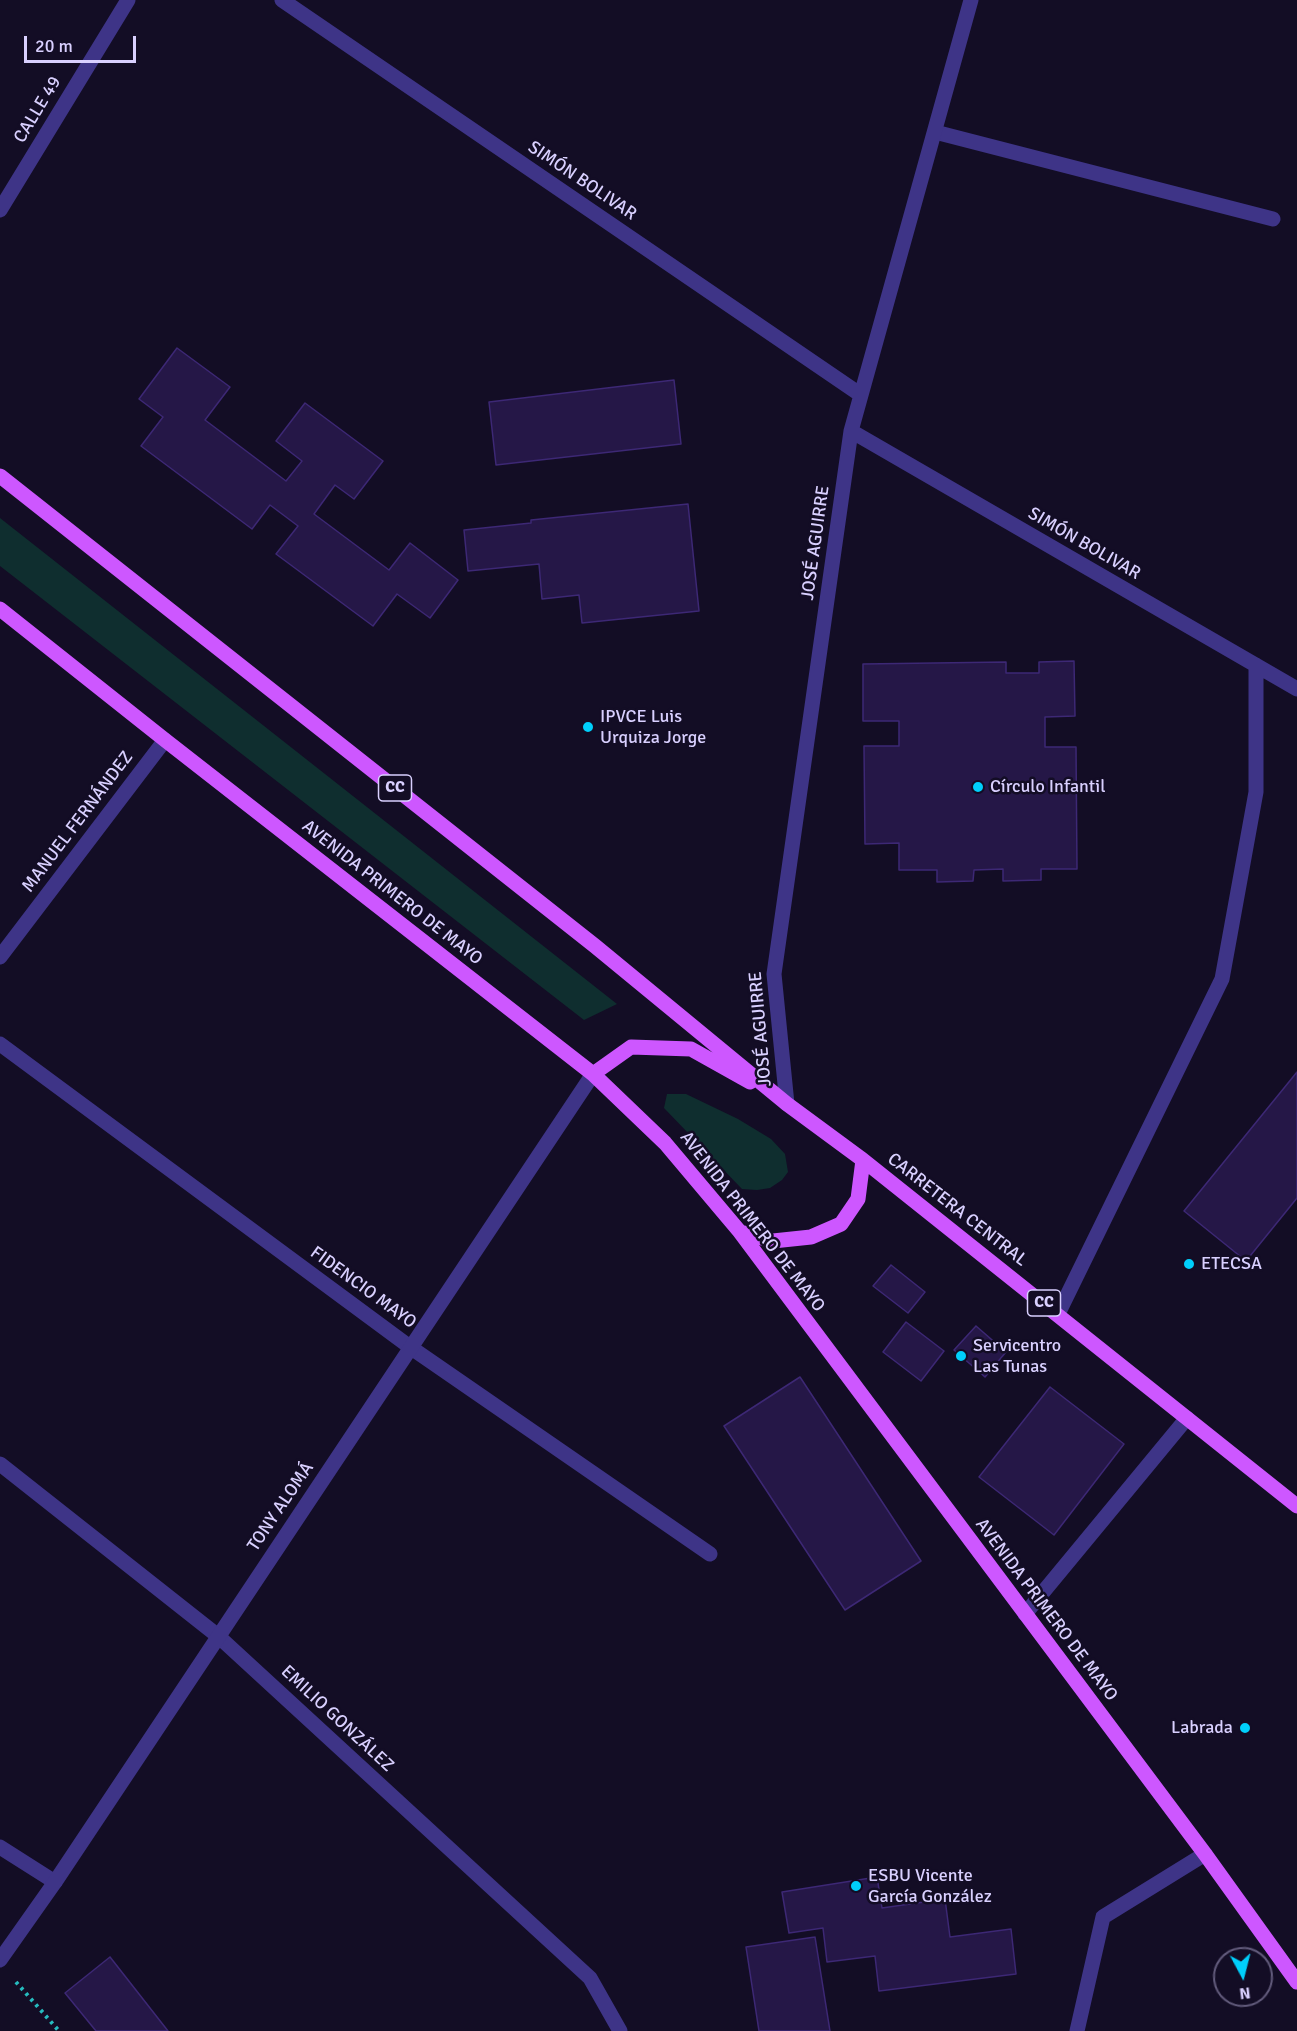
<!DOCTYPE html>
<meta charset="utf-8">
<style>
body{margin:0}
#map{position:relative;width:1297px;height:2031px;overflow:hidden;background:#130d25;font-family:Signika,sans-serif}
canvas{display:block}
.north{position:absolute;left:1213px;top:1947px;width:60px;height:60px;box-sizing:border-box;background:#130d25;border:2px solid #625b7c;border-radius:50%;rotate:173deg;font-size:16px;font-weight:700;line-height:24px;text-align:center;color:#d9d0ff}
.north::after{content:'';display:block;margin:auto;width:21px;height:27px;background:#00cffb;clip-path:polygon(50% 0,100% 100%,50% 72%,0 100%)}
.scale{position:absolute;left:24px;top:36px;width:112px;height:27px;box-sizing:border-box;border:3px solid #d9d0ff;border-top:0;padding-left:8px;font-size:18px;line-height:21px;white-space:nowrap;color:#d9d0ff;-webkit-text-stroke:4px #130d25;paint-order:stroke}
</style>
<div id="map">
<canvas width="1297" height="2031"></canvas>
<div class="north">N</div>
<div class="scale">20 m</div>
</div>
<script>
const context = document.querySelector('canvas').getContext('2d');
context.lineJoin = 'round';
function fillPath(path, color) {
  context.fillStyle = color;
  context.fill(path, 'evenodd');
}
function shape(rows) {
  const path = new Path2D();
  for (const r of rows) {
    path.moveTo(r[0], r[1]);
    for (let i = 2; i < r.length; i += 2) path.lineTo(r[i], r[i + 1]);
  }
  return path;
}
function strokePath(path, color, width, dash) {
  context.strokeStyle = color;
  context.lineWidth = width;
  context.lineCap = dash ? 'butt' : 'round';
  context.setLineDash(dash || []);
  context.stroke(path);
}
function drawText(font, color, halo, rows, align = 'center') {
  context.font = font + ' Signika,sans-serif';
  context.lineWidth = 5;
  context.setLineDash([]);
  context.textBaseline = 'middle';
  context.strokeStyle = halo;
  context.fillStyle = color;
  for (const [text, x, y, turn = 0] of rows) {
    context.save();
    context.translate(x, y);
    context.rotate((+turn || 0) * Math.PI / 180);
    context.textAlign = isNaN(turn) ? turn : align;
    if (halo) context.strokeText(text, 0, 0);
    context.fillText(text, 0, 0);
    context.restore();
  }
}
const green = shape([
 [0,518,617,1004,584,1020,0,566],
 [667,1094,686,1094,738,1119,771,1139,785,1154,788,1172,782,1180,770,1188,757,1190,742,1189,664,1108]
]);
const building = shape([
 [177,348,230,387,205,420,286,481,302,461,276,441,305,403,383,461,354,499,335,485,314,514,389,570,410,543,458,580,430,618,397,594,373,626,276,554,298,526,270,505,252,529,141,446,163,417,139,399,177,348],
 [674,380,681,444,496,465,489,402,674,380],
 [688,504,699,611,582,623,579,595,542,599,539,564,468,571,464,530,531,523,531,520,688,504],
 [1074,661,1075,716,1045,717,1045,747,1076,747,1077,869,1041,869,1041,880,1003,881,1003,869,974,870,973,881,937,882,937,870,899,870,899,843,865,844,864,746,899,746,899,721,863,721,863,664,1006,662,1006,673,1039,673,1039,662,1074,661],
 [1297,1072,1297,1198,1246,1261,1184,1211,1297,1072],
 [891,1265,925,1292,908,1313,873,1286,891,1265],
 [906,1322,944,1351,921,1381,883,1352,906,1322],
 [976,1326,1006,1352,985,1377,954,1350,976,1326],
 [800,1377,921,1561,845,1610,724,1426,800,1377],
 [1050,1387,1124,1444,1054,1535,979,1477,1050,1387],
 [877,1877,882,1908,945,1899,950,1937,1011,1929,1016,1974,879,1991,875,1956,827,1962,823,1928,789,1933,782,1892,877,1877],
 [815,1937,830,2031,759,2031,746,1947,815,1937],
 [110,1957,168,2031,96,2031,65,1993,110,1957]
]);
const path = shape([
 [16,1982,59,2031]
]);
const service = shape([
 [935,132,1273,219],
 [1025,1614,1187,1418],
 [1077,2031,1103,1917,1205,1854]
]);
const minor = shape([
 [282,0,861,395],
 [0,210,128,0],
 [851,431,1297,689],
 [0,957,165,740],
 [0,1044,410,1347,710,1554],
 [787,1104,774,974,851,431,971,0],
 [1058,1314,1222,979,1256,792,1256,665],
 [0,1464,218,1636,590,1978,620,2031],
 [0,1847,55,1882]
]);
const tertiary = shape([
 [0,1960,55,1882,593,1074]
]);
const primary = shape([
 [0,476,595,946,787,1104,863,1160,1297,1506],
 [0,609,165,740,593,1074,665,1143,740,1232,1205,1854,1297,1982],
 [593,1074,631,1047,691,1049,750,1082],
 [740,1232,773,1241,811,1237,841,1224,858,1199,863,1160]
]);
const markers = [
 [588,727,6,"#00cffb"],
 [978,787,6,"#00cffb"],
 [1189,1264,6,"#00cffb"],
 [961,1356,6,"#00cffb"],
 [1245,1728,6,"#00cffb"],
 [856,1886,6,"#00cffb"]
];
const shields = [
 [395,788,33],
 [1044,1303,33]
];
const shieldNames = [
 ["CC",395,788],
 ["CC",1044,1303]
];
const streetNames = [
 ["CALLE 49",38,110,-59],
 ["SIMÓN BOLIVAR",582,181,34],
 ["JOSÉ AGUIRRE",816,543,-82],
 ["SIMÓN BOLIVAR",1084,544,30],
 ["MANUEL FERNÁNDEZ",78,822,-53],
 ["AVENIDA PRIMERO DE MAYO",392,893,38],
 ["JOSÉ AGUIRRE",761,1029,-95],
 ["CARRETERA CENTRAL",957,1210,38],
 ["AVENIDA PRIMERO DE MAYO",752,1222,52],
 ["FIDENCIO MAYO",363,1288,36],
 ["TONY ALOMÁ",281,1507,-56],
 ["AVENIDA PRIMERO DE MAYO",1046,1610,53],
 ["EMILIO GONZÁLEZ",337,1719,43]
];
const poiNames = [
 ["IPVCE Luis",600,717],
 ["Urquiza Jorge",600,738],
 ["Círculo Infantil",990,787],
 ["ETECSA",1201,1264],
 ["Servicentro",973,1346],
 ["Las Tunas",973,1367],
 ["Labrada",1233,1728,"right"],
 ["ESBU Vicente",868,1876],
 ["García González",868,1897]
];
fillPath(green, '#0f2e2f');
fillPath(building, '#251747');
strokePath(building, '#3d2875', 1.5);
strokePath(path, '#26bbbe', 4, [3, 4.5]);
strokePath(service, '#3e3487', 15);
strokePath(minor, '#3e3487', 15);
strokePath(tertiary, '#3e3487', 15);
strokePath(primary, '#cd57ff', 15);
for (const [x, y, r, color] of markers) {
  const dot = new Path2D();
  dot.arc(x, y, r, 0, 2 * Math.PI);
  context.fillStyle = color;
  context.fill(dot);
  strokePath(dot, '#130d25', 2);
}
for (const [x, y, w] of shields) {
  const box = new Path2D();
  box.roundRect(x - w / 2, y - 13, w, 26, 4.5);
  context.fillStyle = '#130d25';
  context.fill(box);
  strokePath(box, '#d9d0ff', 1.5);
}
drawText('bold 16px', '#d9d0ff', null, shieldNames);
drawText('18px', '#d9d0ff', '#130d25', streetNames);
drawText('18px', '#d9d0ff', '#130d25', poiNames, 'left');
</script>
